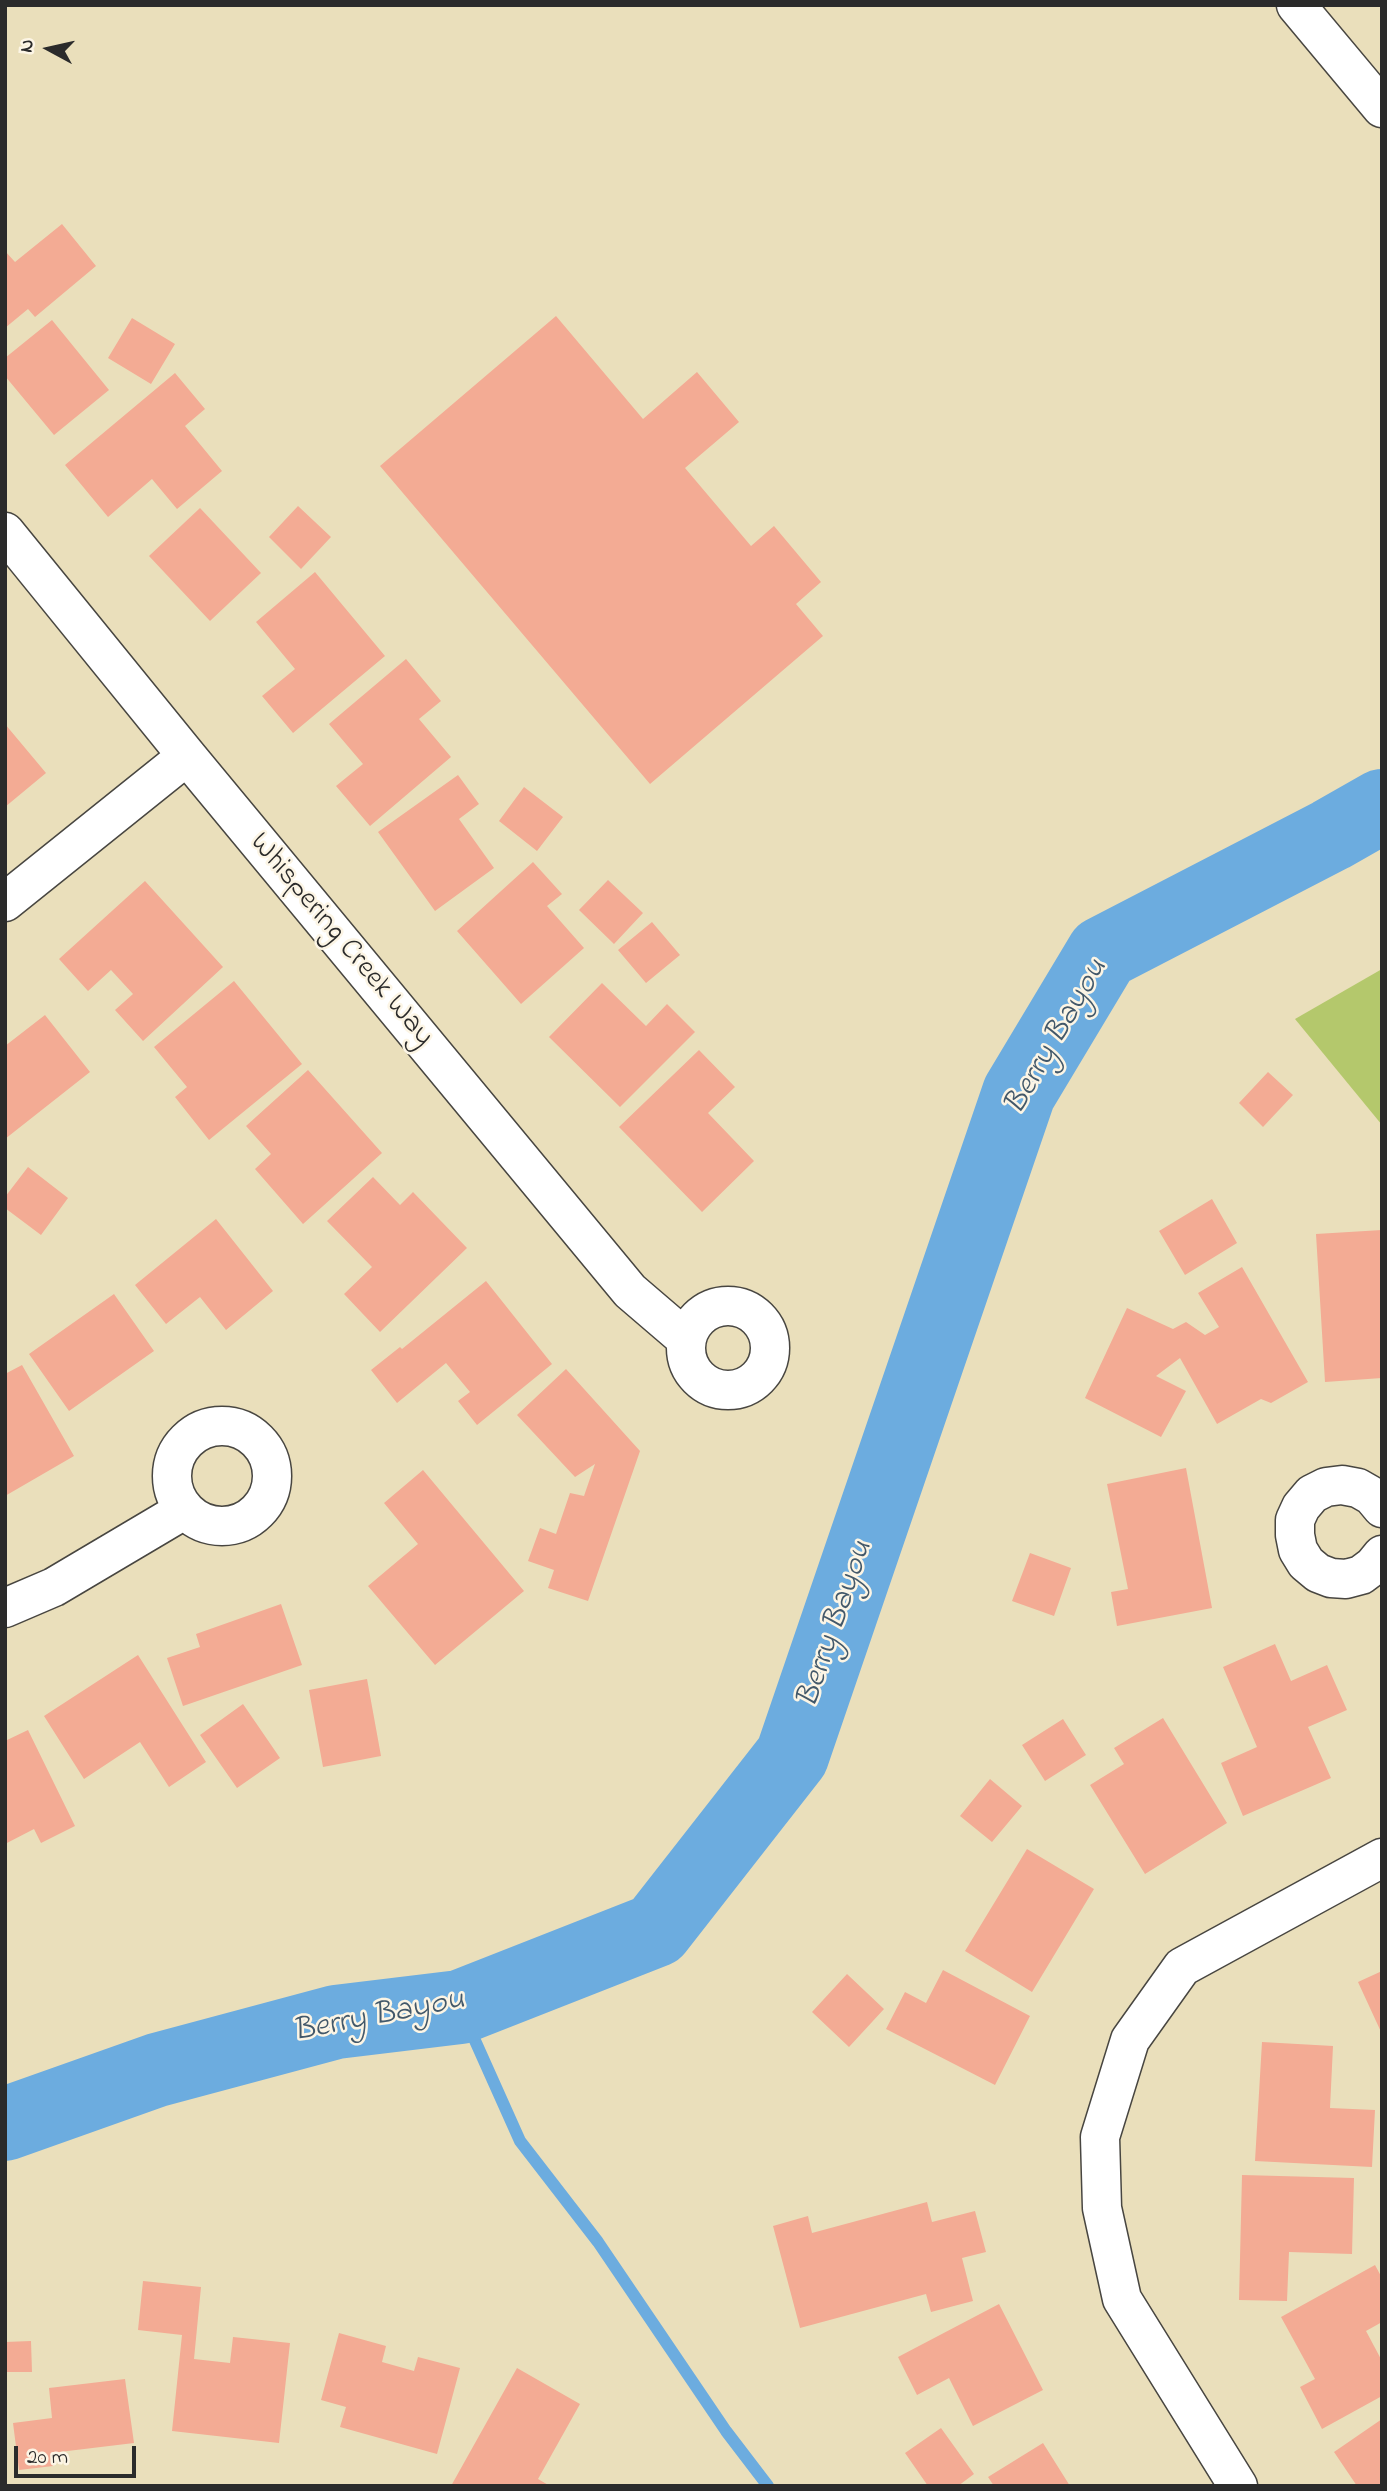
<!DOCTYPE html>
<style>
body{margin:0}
#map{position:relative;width:1387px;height:2491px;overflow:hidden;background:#eadfbb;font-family:"Indie Flower",sans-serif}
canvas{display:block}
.frame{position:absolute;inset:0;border:7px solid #2b2b2b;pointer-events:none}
.north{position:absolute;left:14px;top:14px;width:70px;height:70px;-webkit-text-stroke:5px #fcf5e5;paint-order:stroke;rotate:278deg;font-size:19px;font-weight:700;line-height:28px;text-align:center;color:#2b2b2b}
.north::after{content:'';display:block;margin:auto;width:24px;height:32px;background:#2b2b2b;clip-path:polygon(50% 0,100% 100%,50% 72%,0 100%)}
.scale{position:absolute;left:14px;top:2446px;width:122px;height:32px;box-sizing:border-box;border:4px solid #2b2b2b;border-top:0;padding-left:9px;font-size:21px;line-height:24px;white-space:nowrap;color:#2b2b2b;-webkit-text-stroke:5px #fcf5e5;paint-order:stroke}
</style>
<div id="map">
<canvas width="1387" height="2491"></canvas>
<div class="frame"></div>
<div class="north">N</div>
<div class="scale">20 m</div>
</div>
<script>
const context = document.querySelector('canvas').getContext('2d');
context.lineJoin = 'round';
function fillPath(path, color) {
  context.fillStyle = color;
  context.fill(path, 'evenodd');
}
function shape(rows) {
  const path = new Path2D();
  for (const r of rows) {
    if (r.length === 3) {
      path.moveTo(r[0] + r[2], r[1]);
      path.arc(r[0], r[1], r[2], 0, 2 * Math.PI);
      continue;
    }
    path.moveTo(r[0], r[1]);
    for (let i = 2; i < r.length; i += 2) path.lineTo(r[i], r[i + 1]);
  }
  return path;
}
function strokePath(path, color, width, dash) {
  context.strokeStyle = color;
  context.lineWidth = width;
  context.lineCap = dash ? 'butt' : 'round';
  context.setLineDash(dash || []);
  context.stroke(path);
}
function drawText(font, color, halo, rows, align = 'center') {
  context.font = font + ' "Indie Flower",sans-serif';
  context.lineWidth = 5;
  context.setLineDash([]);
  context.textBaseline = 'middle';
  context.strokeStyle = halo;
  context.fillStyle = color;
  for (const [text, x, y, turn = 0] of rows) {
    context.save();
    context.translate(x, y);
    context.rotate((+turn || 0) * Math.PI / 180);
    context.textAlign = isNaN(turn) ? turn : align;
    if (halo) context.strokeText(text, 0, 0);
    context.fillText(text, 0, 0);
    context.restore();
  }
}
const green = shape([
 [1382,969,1382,1125,1295,1019]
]);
const stream = shape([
 [460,2007,520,2141,598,2242,726,2431,768,2486]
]);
const river = shape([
 [5,2124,157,2070,336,2022,460,2007,656,1930,792,1756,1019,1093,1103,953,1331,835,1382,806]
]);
const building = shape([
 [62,224,96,266,35,317,28,309,5,328,5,251,15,262],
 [556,316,643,419,697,372,739,422,685,468,751,546,774,526,821,582,796,604,823,636,650,784,380,466],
 [132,318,175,344,151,384,108,358],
 [52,320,109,390,54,435,5,376,5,358],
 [175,373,205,409,185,426,222,471,177,509,152,479,108,517,65,465],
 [298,506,331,537,301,569,269,537],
 [200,508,261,573,210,621,149,556],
 [315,572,385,656,293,733,262,696,295,669,256,622],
 [406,659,441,701,419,719,451,757,370,826,336,786,363,764,329,724],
 [5,724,46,773,5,807],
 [458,775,479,804,459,819,494,868,435,911,378,832],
 [524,787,563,817,537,851,499,821],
 [533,862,562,894,547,906,584,948,521,1004,457,931],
 [608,880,643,913,614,944,579,910],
 [145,881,223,967,143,1041,115,1010,133,994,111,970,88,991,59,959],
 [652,922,680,955,646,983,618,950],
 [234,981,302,1064,209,1140,175,1097,187,1087,154,1047],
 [602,983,646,1026,667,1004,695,1032,620,1107,549,1037],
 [45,1015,90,1072,5,1139,5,1046],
 [699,1050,735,1087,708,1113,754,1161,702,1212,619,1127],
 [308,1070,382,1153,303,1224,255,1169,271,1154,246,1126],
 [1268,1072,1293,1095,1263,1127,1239,1103],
 [28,1167,68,1198,41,1235,5,1208,5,1197],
 [373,1177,400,1205,413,1192,467,1248,380,1332,344,1294,372,1267,327,1221],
 [1212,1199,1237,1243,1185,1275,1159,1231],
 [216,1219,273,1291,226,1330,200,1297,166,1324,135,1285],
 [1382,1230,1382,1378,1325,1382,1316,1234],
 [1242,1267,1308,1382,1271,1403,1261,1399,1217,1424,1180,1358,1156,1376,1186,1391,1161,1437,1085,1398,1127,1308,1173,1329,1186,1322,1205,1335,1219,1327,1198,1293],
 [486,1281,552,1364,477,1425,458,1401,470,1392,446,1363,397,1403,371,1370,400,1347,402,1349],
 [114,1294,154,1351,69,1411,29,1354],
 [22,1365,74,1456,5,1496,5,1374],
 [566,1369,640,1451,588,1601,548,1588,554,1570,528,1561,540,1528,556,1534,570,1493,584,1496,595,1464,575,1477,517,1415],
 [1186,1468,1212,1608,1117,1626,1111,1592,1128,1589,1107,1484],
 [423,1470,524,1591,435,1665,368,1586,418,1544,384,1503],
 [1030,1553,1071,1568,1054,1616,1012,1601],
 [281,1604,302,1665,183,1706,167,1658,200,1647,196,1634],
 [1275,1644,1291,1681,1327,1665,1347,1710,1308,1727,1331,1778,1243,1816,1221,1763,1257,1747,1223,1667],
 [138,1655,206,1762,169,1787,140,1742,84,1779,44,1716],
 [367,1679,381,1756,323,1767,309,1690],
 [243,1704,280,1758,237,1788,200,1735],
 [1163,1718,1227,1823,1145,1874,1090,1785,1124,1764,1114,1748],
 [1063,1719,1086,1755,1045,1781,1022,1745],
 [28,1730,75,1826,41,1843,34,1829,5,1844,5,1741],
 [990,1779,1022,1806,992,1842,960,1816],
 [1027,1849,1094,1889,1032,1992,965,1951],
 [943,1970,1030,2016,995,2085,886,2029,905,1992,926,2003],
 [1382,1971,1382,2034,1358,1982],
 [847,1974,884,2009,849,2047,812,2012],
 [1262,2042,1333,2046,1330,2108,1375,2110,1372,2167,1255,2161],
 [1242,2175,1354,2178,1352,2254,1289,2252,1287,2301,1239,2300],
 [927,2202,932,2222,975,2211,986,2252,962,2258,973,2301,931,2312,926,2294,800,2328,773,2226,808,2216,812,2233],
 [1375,2265,1382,2278,1382,2322,1366,2331,1382,2361,1382,2396,1322,2429,1300,2387,1315,2379,1281,2317],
 [143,2281,201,2287,194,2359,230,2363,233,2337,290,2343,279,2443,172,2431,182,2335,138,2330],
 [999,2304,1043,2390,973,2426,949,2378,917,2395,898,2357],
 [339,2333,386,2346,382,2362,414,2371,418,2357,460,2368,437,2454,340,2427,346,2407,321,2400],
 [31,2341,32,2372,5,2372,5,2342],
 [517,2368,580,2404,538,2479,550,2486,451,2486],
 [125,2379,134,2443,51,2453,53,2466,19,2470,13,2423,52,2418,49,2388],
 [1382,2419,1382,2486,1357,2486,1334,2452],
 [941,2428,974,2474,958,2486,928,2486,905,2453],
 [1043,2443,1070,2486,994,2486,988,2477]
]);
const street = shape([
 [5,532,187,756,630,1291,686,1339],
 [5,902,187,756],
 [728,1348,42],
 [222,1476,50],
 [1382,1508,1372,1496,1358,1488,1342,1485,1326,1487,1312,1494,1301,1507,1295,1520,1295,1535,1298,1550,1306,1563,1318,1573,1331,1578,1346,1579,1361,1575,1373,1566,1382,1555],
 [5,1608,54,1587,184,1510],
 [1238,2486,1122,2299,1102,2208,1100,2137,1130,2040,1182,1967,1382,1858]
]);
const secondary = shape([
 [1296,5,1382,108]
]);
const streetNames = [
 ["Whispering Creek Way",340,941,50]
];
const waterNames = [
 ["Berry Bayou",1058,1038,-60],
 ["Berry Bayou",837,1625,-71],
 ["Berry Bayou",379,2018,-11]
];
fillPath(green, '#b4c86c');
strokePath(stream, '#6cacdf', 12);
strokePath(river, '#6cacdf', 74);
fillPath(building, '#f3ab94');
strokePath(street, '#484641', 41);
strokePath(secondary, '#484641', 41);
strokePath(street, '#fff', 38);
strokePath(secondary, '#fff', 38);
drawText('30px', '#2b2b2b', '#fcf5e5', streetNames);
drawText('italic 32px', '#42586a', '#fcf5e5', waterNames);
</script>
